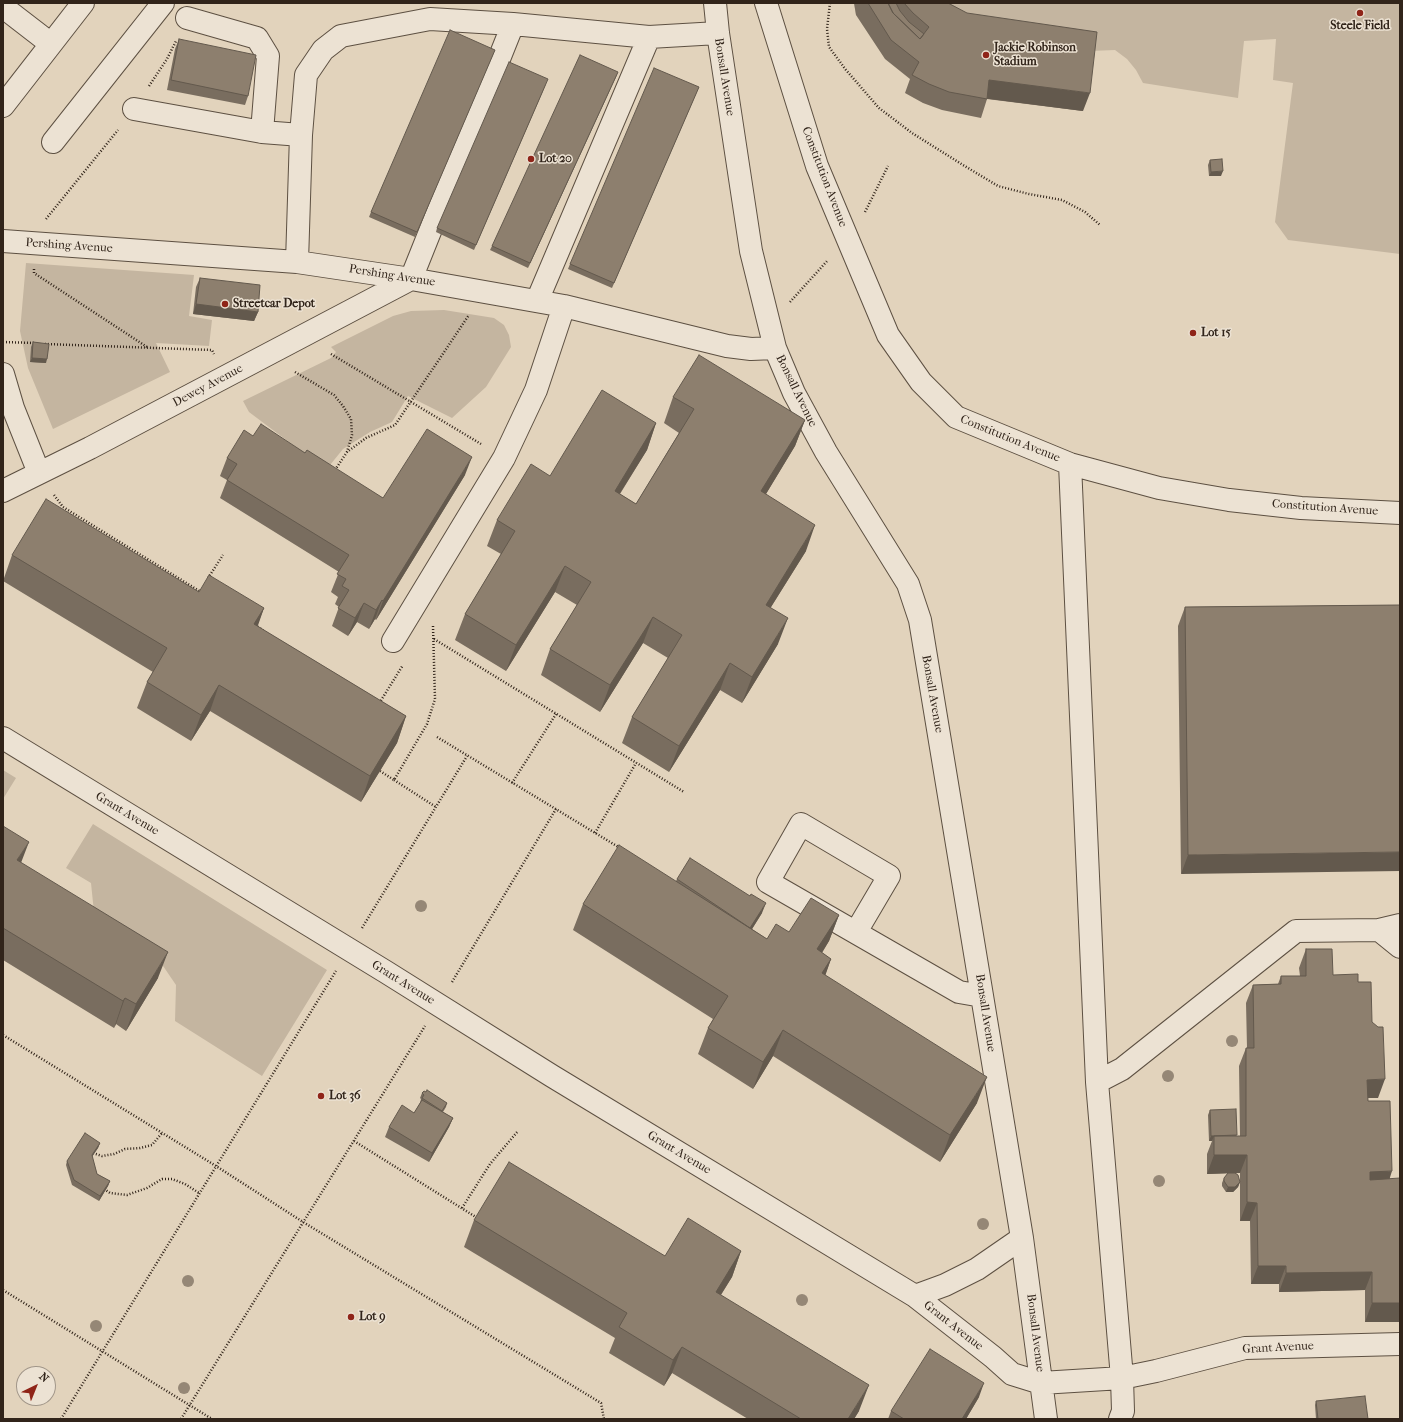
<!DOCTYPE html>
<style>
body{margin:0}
#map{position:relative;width:1403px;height:1422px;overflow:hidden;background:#e2d3bc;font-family:"IM FELL French Canon",serif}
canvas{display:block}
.frame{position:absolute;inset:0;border:4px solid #31241a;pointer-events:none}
.north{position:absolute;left:16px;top:1366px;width:40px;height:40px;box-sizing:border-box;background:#ece2d3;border:1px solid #a19689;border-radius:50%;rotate:43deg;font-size:11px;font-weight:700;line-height:16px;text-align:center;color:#31241a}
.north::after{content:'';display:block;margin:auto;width:14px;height:18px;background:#8f2418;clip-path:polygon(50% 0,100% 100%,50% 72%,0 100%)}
</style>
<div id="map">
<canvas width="1403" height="1422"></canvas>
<div class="frame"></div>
<div class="north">N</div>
</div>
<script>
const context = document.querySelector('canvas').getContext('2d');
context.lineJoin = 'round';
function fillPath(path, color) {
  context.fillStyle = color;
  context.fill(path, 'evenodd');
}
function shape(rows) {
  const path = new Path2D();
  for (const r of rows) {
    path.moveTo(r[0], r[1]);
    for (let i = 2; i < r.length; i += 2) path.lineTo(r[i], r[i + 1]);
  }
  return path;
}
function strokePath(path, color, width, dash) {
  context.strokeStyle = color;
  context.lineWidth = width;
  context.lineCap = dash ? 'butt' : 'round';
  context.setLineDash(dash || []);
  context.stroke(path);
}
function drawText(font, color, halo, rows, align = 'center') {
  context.font = font + ' "IM FELL French Canon",serif';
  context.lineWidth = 3;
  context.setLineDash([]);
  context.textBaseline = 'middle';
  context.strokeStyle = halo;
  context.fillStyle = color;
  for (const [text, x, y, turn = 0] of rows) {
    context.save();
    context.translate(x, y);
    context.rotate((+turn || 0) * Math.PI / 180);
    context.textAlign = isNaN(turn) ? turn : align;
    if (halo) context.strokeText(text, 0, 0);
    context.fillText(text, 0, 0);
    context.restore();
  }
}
const green = shape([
 [854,3,1400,3,1400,254,1288,240,1275,222,1293,83,1273,80,1276,39,1244,41,1238,98,1143,83,1136,70,1127,59,1115,50,1090,51,1083,111,982,98,856,15],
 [26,263,194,275,189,316,212,320,209,346,156,343,170,372,53,429,28,368,20,331],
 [444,310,494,318,504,325,509,335,511,347,486,387,452,418,408,396,392,422,370,432,343,449,326,470,249,412,243,401,331,358,336,352,331,347,393,316,411,311],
 [3,770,16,778,3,799],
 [93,824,327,970,262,1076,175,1021,176,985,159,960,95,922,91,883,66,868]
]);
const path = shape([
 [830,3,827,29,829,47,846,70,879,108,912,133,963,165,998,186,1029,194,1062,200,1085,212,1100,225],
 [149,86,167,59,176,41],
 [865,212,888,166],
 [46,219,118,130],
 [34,269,34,273,147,347],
 [790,302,828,260],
 [3,342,34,343],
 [45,344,212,350,214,354],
 [331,354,481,444],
 [295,372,334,395,343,406,351,419,352,435,347,452],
 [335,470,347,452,366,438,395,425,469,315],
 [54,495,63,507,201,592],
 [208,578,223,555],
 [255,625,264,631],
 [434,639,684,792],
 [379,701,380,702,403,665],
 [437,737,620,848],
 [380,771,394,780,427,724,435,699,433,626],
 [394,780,436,807],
 [512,783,556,714],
 [595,833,636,763],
 [362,928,467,756],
 [452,982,556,809],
 [3,1035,216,1166,303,1222,601,1403,604,1419],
 [354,1141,479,1219],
 [93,1153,102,1156,114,1154,125,1149,140,1148,152,1145,162,1133],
 [104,1189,110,1193,127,1195,147,1188,162,1179,172,1179,185,1184,199,1193],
 [462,1208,490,1164,518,1131],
 [3,1290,212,1419],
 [61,1419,336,971],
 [181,1419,425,1026]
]);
const minor = shape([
 [715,3,718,33,751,251,775,348,794,393,826,452,908,584,920,620,1022,1238,1046,1419],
 [766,3,817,166,888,335,921,382,956,417,1070,464,1159,488,1229,500,1301,508,1400,513],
 [3,7,51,44],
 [187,18,257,38,268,56,262,132],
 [3,106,83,3],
 [134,109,262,132,301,135],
 [53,142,163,3],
 [3,241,297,262,411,279,564,306,727,346,751,349,775,348],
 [297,262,301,135,306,75,323,50,341,36,430,19,513,24,649,37,718,33],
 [537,301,649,37],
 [3,374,13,408,39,473],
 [1070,464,1097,1082,1122,1378,1123,1411,1120,1419],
 [3,491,90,448,411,279,513,24],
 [393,641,504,458,536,390,564,306],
 [3,738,386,972,552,1076,915,1296,993,1357,1012,1374,1041,1383,1122,1378,1156,1371,1245,1348,1400,1344],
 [1379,930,1400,947],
 [856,932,889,876,801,824,768,882,959,992,982,996],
 [1097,1082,1122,1069,1296,931,1379,930,1400,925],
 [915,1296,945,1285,977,1269,1022,1238]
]);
const trees = [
 [421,906],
 [1232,1041],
 [1168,1076],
 [1159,1181],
 [983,1224],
 [188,1281],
 [802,1300],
 [96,1326],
 [184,1388]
];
const wall = shape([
 [854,3,948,3,1083,111,987,99,981,118,942,110,923,103,905,93,910,79,885,59,856,15],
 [179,39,248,96,245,105,167,90,175,49],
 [495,50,415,237,369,217,371,212],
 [618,72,528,268,490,250,492,246],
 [546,84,474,250,436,232,437,228],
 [699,87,612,288,568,269,570,264],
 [1210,160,1221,176,1209,176,1208,165],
 [200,278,258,312,254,321,193,314,196,287],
 [33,342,46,363,30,362,31,347],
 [673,397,805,420,795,446,766,494,806,551,771,607,778,644,742,703,720,690,669,772,622,743,632,717,668,658,643,643,600,712,541,675,550,649,577,605,555,592,506,671,455,640,465,614,501,554,487,546,497,520,550,476,656,423,647,450,620,494,636,504,679,433,664,423],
 [253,436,305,453,383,498,465,475,376,620,375,619,369,629,357,622,348,636,332,626,339,607,335,604,338,597,331,592,339,572,220,498,227,480,220,476,227,458],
 [12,555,199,592,264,608,257,626,406,716,397,743,361,802,210,711,191,741,137,708,147,682,153,672,3,581],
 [1400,605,1181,874,1178,626,1185,607],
 [3,826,21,863,158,978,126,1031,116,1024,114,1028,3,960],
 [677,879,762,913,752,929,767,939,789,932,839,915,829,941,822,953,831,959,825,975,977,1103,940,1162,773,1056,753,1089,698,1054,708,1028,713,1019,573,930,583,904,676,881],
 [1306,949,1333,975,1358,982,1372,1022,1378,1098,1368,1098,1368,1101,1390,1179,1400,1322,1365,1322,1365,1290,1279,1292,1279,1284,1251,1284,1250,1221,1240,1221,1240,1173,1236,1173,1240,1182,1238,1187,1233,1192,1226,1192,1222,1186,1222,1183,1224,1178,1228,1173,1207,1174,1207,1154,1212,1141,1209,1141,1208,1115,1210,1110,1237,1136,1240,1136,1239,1066,1246,1048,1247,1048,1246,1003,1253,985,1278,984,1281,976,1300,976,1299,968],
 [422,1093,447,1103,446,1107,443,1112,453,1118,449,1127,429,1162,385,1137,389,1127,414,1113,420,1103,421,1099,420,1098],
 [100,1143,98,1148,92,1156,97,1174,110,1181,108,1186,99,1201,72,1185,66,1165,67,1161],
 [474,1220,665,1256,741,1251,732,1277,721,1295,859,1411,854,1419,748,1419,672,1373,664,1386,609,1353,615,1338,464,1247],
 [1400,1393,1400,1410,1399,1397],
 [979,1397,966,1419,888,1419,891,1411],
 [1316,1401,1368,1419,1316,1419,1315,1405]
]);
const shadedWall = shape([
 [618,72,616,77,528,268,530,263],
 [989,80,1090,93,1083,111,982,98],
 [1223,171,1221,176,1209,176,1211,172],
 [196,304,258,312,254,321,193,314],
 [32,358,47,359,46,363,30,362],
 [805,420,795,446,752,517,761,491],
 [656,423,647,450,605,517,615,491],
 [472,457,465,475,376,620,383,601],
 [815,525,806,551,756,631,766,605],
 [565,566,555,592,506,671,516,645],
 [382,600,375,619,369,629,376,610],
 [364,603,357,622,348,636,355,618],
 [264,608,255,634,254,624],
 [653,617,643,643,600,712,610,685],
 [788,618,778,644,742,703,752,677],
 [730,663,720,690,669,772,679,746],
 [219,685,210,711,191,741,201,715],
 [406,716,397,743,361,802,370,776],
 [29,842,19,868,17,860],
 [1400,852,1400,871,1181,874,1188,855],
 [766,903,762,913,747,937,750,928],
 [839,915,829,941,807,976,817,949],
 [168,952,158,978,126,1031,136,1004],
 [831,959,822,985,822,973],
 [125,998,116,1024,114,1028,123,1001],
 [783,1030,773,1056,753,1089,763,1062],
 [987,1077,977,1103,940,1162,950,1135],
 [1385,1079,1378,1098,1361,1098,1367,1080],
 [453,1118,449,1127,429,1162,432,1153],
 [1211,1136,1214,1136,1212,1141,1209,1141],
 [100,1143,98,1148,90,1160,92,1155],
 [1214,1155,1247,1155,1240,1173,1207,1174],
 [1392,1171,1386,1190,1363,1190,1370,1172],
 [110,1181,108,1186,99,1201,100,1196],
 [1240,1182,1238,1187,1233,1192,1226,1192,1228,1187],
 [1247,1202,1257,1203,1250,1221,1240,1221],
 [741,1251,732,1277,706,1318,716,1292],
 [1258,1266,1286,1266,1279,1284,1251,1284],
 [1372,1272,1365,1290,1279,1292,1286,1273],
 [1372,1303,1400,1303,1400,1322,1365,1322],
 [682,1347,672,1373,664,1386,673,1360],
 [984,1383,979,1397,966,1419,962,1419],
 [869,1385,859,1411,854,1419,848,1419]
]);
const building = shape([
 [868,3,888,3,893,13,920,39,929,27,913,13,904,3,948,3,967,13,1097,32,1090,93,989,80,987,99,949,92,929,84,912,75,919,62,891,40,868,3],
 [888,3,896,3,900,11,909,22,924,34,920,39,893,13,888,3],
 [450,30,495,50,417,232,371,212,450,30],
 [179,39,256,55,248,96,171,80,179,39],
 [580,55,618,72,530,263,492,246,580,55],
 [509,62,548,79,476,245,437,228,509,62],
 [654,68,699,87,614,283,570,264,654,68],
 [1222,159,1223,171,1211,172,1210,160,1222,159],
 [200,278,260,285,258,312,196,304,200,278],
 [33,342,49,344,47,359,32,358,33,342],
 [699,355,805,420,761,491,815,525,766,605,788,618,752,677,730,663,679,746,632,717,682,635,653,617,610,685,550,649,591,582,565,566,516,645,465,614,515,531,497,520,531,464,550,476,602,390,656,423,615,491,636,504,694,409,673,397,699,355],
 [261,424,305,453,307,450,383,498,427,429,472,457,383,601,382,600,376,610,364,603,355,618,338,608,349,590,342,586,346,579,337,574,349,555,227,480,237,464,227,458,244,430,253,436,261,424],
 [46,499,199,592,209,575,264,608,254,624,406,716,370,776,219,685,201,715,147,682,167,648,12,555,46,499],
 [1400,605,1400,852,1188,855,1185,607,1400,605],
 [3,826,29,842,17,860,168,952,136,1004,125,998,123,1001,3,928,3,826],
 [619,845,767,939,776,924,789,932,811,898,839,915,817,949,831,959,822,973,987,1077,950,1135,783,1030,763,1062,708,1028,728,996,583,904,619,845],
 [690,858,750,896,751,894,766,903,750,928,677,879,690,858],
 [1306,949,1332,949,1333,975,1358,974,1358,982,1371,982,1372,1022,1378,1027,1383,1027,1385,1079,1367,1080,1368,1101,1390,1101,1392,1171,1370,1172,1370,1180,1400,1178,1400,1303,1372,1303,1372,1272,1286,1273,1286,1266,1258,1266,1257,1203,1247,1202,1247,1155,1214,1155,1214,1136,1246,1136,1246,1048,1254,1048,1253,985,1281,984,1281,976,1306,976,1306,949],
 [427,1090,447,1103,442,1111,422,1098,424,1095,422,1093,424,1091,426,1092,427,1090],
 [422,1100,453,1118,432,1153,389,1127,402,1105,414,1113,422,1100],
 [1236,1109,1237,1135,1211,1136,1210,1110,1236,1109],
 [85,1133,100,1143,92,1155,97,1174,110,1181,100,1196,74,1180,67,1161,85,1133],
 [509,1162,665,1256,688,1218,741,1251,716,1292,869,1385,848,1419,801,1419,682,1347,673,1360,619,1327,627,1313,474,1220,509,1162],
 [1228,1173,1235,1173,1238,1175,1240,1182,1235,1187,1228,1187,1224,1181,1224,1178,1228,1173],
 [930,1349,984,1383,962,1419,904,1419,891,1411,930,1349],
 [1365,1396,1368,1419,1318,1419,1316,1401,1365,1396]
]);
const markers = [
 [1360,13,4,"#8f2418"],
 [986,55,4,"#8f2418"],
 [531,159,4,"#8f2418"],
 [225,304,4,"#8f2418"],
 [1193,333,4,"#8f2418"],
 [321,1096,4,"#8f2418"],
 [351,1317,4,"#8f2418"]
];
const poiNames = [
 ["Steele Field",1360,26,"center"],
 ["Jackie Robinson",994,48],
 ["Stadium",994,62],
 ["Lot 20",539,159],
 ["Streetcar Depot",233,304],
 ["Lot 15",1201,333],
 ["Lot 36",329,1096],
 ["Lot 9",359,1317]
];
const streetNames = [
 ["Bonsall Avenue",724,77,81],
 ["Constitution Avenue",824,177,69],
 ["Pershing Avenue",69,246,4],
 ["Pershing Avenue",392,276,9],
 ["Dewey Avenue",208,386,-28],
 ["Bonsall Avenue",796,391,64],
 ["Constitution Avenue",1010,439,22],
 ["Constitution Avenue",1325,508,4],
 ["Bonsall Avenue",932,694,80],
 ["Grant Avenue",127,814,31],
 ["Grant Avenue",403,983,32],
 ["Bonsall Avenue",985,1013,81],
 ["Grant Avenue",679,1153,31],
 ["Grant Avenue",953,1326,38],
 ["Bonsall Avenue",1035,1333,83],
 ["Grant Avenue",1278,1348,-3]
];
fillPath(green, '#c4b5a0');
strokePath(minor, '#5d5042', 24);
strokePath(path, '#31241a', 2.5, [1, 2]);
strokePath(minor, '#ece2d3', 22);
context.fillStyle = '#958776';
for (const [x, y] of trees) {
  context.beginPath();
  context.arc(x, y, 6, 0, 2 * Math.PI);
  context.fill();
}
fillPath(wall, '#796d5f');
fillPath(shadedWall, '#63594d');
fillPath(building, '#8d7f6e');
strokePath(building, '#63594d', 1);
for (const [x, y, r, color] of markers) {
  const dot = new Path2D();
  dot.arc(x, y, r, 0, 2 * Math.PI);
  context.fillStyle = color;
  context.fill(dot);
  strokePath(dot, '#ece2d3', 1.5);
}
drawText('bold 12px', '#31241a', '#ece2d3', poiNames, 'left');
drawText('12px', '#31241a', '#ece2d3', streetNames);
</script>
